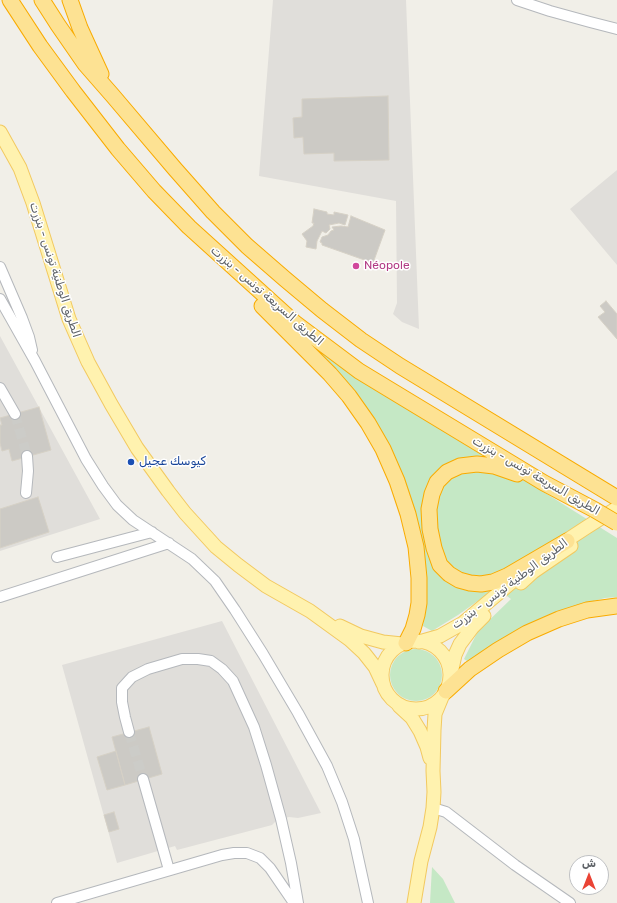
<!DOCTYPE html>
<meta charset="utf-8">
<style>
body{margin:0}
#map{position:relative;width:617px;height:903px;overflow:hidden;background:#f1efe8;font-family:Rubik,"Noto Sans Arabic",sans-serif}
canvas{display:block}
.north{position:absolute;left:569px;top:855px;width:40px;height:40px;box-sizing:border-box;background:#fff;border:1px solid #bfc1c3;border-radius:50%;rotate:0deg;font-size:11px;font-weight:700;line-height:16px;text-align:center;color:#5f6368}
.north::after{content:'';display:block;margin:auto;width:14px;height:18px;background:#ea4335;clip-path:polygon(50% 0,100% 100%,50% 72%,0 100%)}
</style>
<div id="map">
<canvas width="617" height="903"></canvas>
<div class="north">ش</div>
</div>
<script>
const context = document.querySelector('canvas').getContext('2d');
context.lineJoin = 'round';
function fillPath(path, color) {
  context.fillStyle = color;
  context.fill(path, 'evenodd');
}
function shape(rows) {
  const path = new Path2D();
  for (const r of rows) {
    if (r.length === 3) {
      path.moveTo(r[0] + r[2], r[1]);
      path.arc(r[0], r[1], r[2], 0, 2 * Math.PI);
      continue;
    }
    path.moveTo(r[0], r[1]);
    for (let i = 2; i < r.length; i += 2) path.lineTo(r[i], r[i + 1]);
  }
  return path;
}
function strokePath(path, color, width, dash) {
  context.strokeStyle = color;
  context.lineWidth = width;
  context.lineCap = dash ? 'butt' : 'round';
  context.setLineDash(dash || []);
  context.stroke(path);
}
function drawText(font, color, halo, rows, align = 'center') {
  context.font = font + ' Rubik,"Noto Sans Arabic",sans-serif';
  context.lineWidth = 3;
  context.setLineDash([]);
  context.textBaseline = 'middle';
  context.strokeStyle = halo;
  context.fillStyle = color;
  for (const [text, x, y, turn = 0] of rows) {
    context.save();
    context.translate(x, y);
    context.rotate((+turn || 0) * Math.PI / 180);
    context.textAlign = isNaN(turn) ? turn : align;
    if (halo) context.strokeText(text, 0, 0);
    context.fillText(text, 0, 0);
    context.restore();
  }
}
const industrial = shape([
 [273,0,406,0,419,329,402,322,393,314,397,303,396,201,259,176],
 [617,170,617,265,570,209],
 [0,336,100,519,0,551],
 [222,621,321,813,298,818,289,817,277,820,272,825,177,850,175,846,117,863,62,665]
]);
const green = shape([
 [319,351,617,538,617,597,605,598,571,607,538,620,470,663,464,659,478,631,511,599,496,588,458,615,432,631,423,626,425,607,422,580,366,408],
 [416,675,26],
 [432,867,443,879,455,903,430,903]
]);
const building = shape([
 [388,96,389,160,334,161,334,153,304,154,303,137,294,138,293,118,302,117,302,99,388,96],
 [314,209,327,212,327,214,334,215,334,212,348,215,345,225,339,223,329,225,330,229,326,233,322,231,317,241,316,249,306,247,307,241,302,234,313,226,314,223,312,223,314,209],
 [351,216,385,230,373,263,322,245,322,243,320,242,322,237,328,235,331,231,334,230,332,227,341,226,348,227,351,216],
 [606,301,617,314,617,339,598,317,605,312,600,306,606,301],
 [39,407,51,450,12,461,9,449,2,451,0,443,0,425,2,425,0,418,39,407],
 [38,497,49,532,0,548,0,509,38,497],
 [149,727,162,774,125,785,112,737,149,727],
 [116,751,125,785,107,790,97,757,116,751],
 [114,812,119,829,109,832,104,815,114,812]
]);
const minorTunnel = shape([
 [15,414,27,456],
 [129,732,143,779]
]);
const minor = shape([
 [517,0,550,11,590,22,617,29],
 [0,267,22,318,29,337,32,350],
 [0,299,35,361,86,459,103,486,117,505,133,520,192,559,215,581,235,610,263,654,298,713,327,766,342,802,354,839,368,903],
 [0,388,15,414],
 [26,493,28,471,27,456],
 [57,557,152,532],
 [0,597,169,543],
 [129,732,125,717,122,702,122,688,132,677,148,669,182,659,198,659,211,661,222,669,233,681,254,727,266,765,281,819,291,863,298,903],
 [143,779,169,870],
 [433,808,446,812,515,865,570,903],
 [57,903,222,855,234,853,247,853,260,858,270,868,294,903]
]);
const major = shape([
 [0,132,20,168,33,203,69,319,88,362,111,404,137,448,168,491,185,513,216,547,238,565,266,586,310,611,350,640,364,653,375,667,383,684],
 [558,546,587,527,617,508],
 [521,583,533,572,571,546],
 [340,626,361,636,383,642,402,644],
 [416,675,34],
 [419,642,440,636,463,623,525,571],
 [450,678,455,655,460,644,472,628,484,616],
 [399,706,412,718,420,731,427,747,430,758],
 [414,903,421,861,430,827,433,808,434,792,433,771,434,730,435,714,442,697]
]);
const highway = shape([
 [10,0,40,46,73,91,118,149,154,191,189,227,295,323,359,371,392,391,544,483,595,510],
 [42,0,58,25,85,64,113,96,175,169,213,212,247,246,285,279,322,310,361,340,400,366,617,498],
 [70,0,80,28,101,74],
 [262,306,330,374,349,396,368,423,383,449,397,481,408,514,416,547,419,578,419,603,417,615,413,629,406,643],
 [517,474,494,466,477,464,460,466,447,472,437,482,432,494,429,509,430,529,434,548,440,565,449,574,459,580,470,583,481,584,493,582,507,576,567,541],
 [446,691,470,669,498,650,527,633,559,619,587,610,617,606]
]);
const highwayBridge = shape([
 [595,510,617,523]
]);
const markers = [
 [356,266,4,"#d1479c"],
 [131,462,4,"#1a4fb4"]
];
const hotelNames = [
 ["Néopole",364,266]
];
const streetNames = [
 ["الطريق الوطنية تونس - بنزرت",55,270,72],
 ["الطريق السريعة تونس - بنزرت",267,296,41],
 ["الطريق السريعة تونس - بنزرت",536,476,30],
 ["الطريق الوطنية تونس - بنزرت",510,584,-37]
];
const transitNames = [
 ["كيوسك عجيل",139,462]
];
fillPath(industrial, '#e0deda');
fillPath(green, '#c5e8c5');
fillPath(building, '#cccac5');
strokePath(building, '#d6d1c6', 1);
strokePath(minorTunnel, '#ccccc8', 10, [10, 5]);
strokePath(minor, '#b5b8bc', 12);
strokePath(major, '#f2c960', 15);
strokePath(highway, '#f9ab00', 17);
strokePath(minor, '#fff', 10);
strokePath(major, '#fff2af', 13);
strokePath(highway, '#fde293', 15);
strokePath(highwayBridge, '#f9ab00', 17, []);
strokePath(highwayBridge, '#fde293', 15);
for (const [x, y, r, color] of markers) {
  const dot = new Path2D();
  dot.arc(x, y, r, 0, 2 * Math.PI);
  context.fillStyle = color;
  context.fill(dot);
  strokePath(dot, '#fff', 1.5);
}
drawText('12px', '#b23c85', '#fff', hotelNames, 'left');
drawText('12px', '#5f6368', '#fff', streetNames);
drawText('12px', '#164399', '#fff', transitNames, 'left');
</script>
